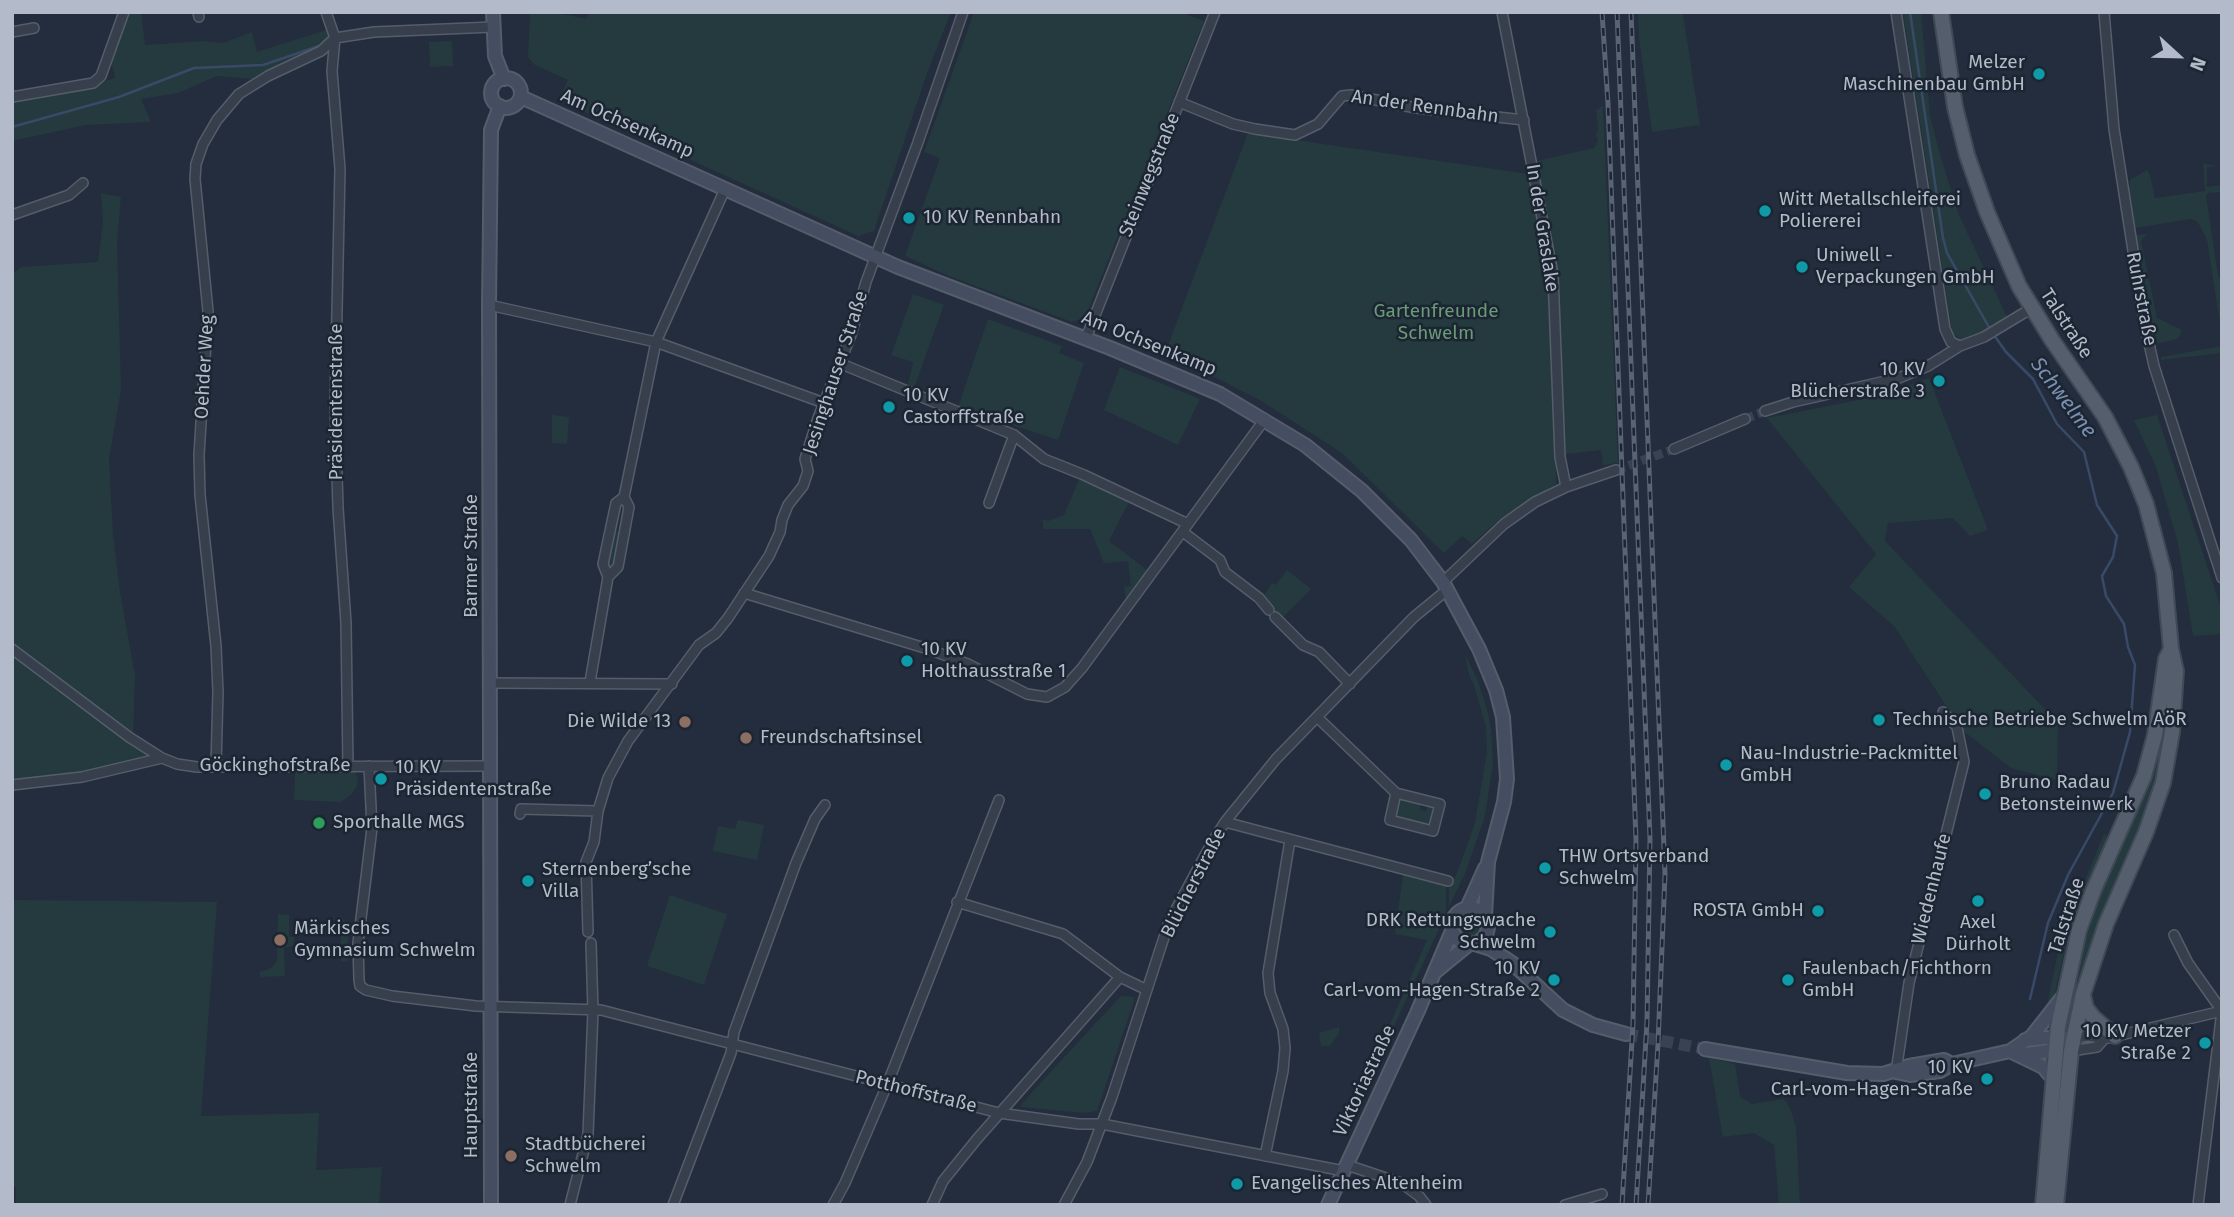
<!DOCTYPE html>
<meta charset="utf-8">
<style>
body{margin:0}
#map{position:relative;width:2234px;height:1217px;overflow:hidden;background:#232d3d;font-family:"Fira Sans",sans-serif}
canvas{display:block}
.frame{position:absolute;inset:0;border:14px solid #b3bac9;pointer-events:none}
.north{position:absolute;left:2143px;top:21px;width:70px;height:70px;-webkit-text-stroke:5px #1c2532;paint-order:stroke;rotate:112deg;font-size:19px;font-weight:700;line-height:28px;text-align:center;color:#b3bac9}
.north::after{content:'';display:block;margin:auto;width:24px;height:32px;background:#b3bac9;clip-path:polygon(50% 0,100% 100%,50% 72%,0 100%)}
</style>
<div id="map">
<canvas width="2234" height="1217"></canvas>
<div class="frame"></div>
<div class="north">N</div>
</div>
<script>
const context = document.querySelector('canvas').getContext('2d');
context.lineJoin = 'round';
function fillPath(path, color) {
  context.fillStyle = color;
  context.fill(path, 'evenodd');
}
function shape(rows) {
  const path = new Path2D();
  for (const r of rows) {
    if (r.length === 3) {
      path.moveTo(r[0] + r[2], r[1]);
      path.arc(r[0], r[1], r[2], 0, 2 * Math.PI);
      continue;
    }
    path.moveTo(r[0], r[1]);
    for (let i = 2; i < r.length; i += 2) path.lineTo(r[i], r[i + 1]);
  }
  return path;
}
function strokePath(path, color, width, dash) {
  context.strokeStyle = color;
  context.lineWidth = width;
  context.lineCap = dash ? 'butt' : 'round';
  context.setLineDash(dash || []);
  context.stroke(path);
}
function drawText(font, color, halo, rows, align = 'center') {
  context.font = font + ' "Fira Sans",sans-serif';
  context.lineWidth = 5;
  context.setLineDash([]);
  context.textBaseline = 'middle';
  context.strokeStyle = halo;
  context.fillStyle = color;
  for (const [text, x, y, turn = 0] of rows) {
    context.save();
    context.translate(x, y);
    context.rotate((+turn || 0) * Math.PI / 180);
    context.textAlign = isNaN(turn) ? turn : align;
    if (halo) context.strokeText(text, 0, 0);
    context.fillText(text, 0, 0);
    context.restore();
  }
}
const green = shape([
 [128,12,141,12,145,45,204,41,223,43,252,32,257,52,326,30,331,41,268,75,252,79,217,76,178,93,141,99,151,122,86,125,12,141,12,98,94,84,115,78,111,61],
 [530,12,553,12,587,19,588,12,951,12,926,76,874,231,858,236,559,100,568,80,535,65,528,57],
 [974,12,1181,12,1204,21,1085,318,1072,322,949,276,905,256,940,158,924,152],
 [1638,12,1683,14,1700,125,1652,132,1639,37],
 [1903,12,1921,12,1930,116,1939,151,1958,213,2008,319,1966,347,1952,331],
 [452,41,453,66,430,67,429,42],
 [1603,106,1618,463,1603,465,1601,450,1556,455,1556,484,1500,519,1472,544,1462,536,1444,553,1342,453,1263,402,1219,379,1164,356,1248,133,1535,175,1532,162,1594,148,1598,141,1596,136,1598,128,1596,110],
 [2203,164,2219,166,2207,167,2207,187,2222,185,2222,192,2208,193,2206,196,2218,276,2222,282,2222,336,2207,240,2197,221,2190,219,2135,228,2129,191,2130,180,2147,170,2150,175,2155,198,2205,191],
 [101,193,121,197,117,243,121,390,109,459,113,535,120,592,135,675,133,738,158,759,12,788,12,274,21,267,98,262,103,223],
 [2147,234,2141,241,2157,318,2182,330,2179,337,2174,340,2159,343,2156,342,2136,235],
 [913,294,944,305,914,388,908,385,913,362,891,355],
 [988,319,1062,346,1059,353,1084,363,1058,440,958,407],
 [2222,346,2222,353,2161,360,2161,357],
 [1120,367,1200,399,1178,445,1104,410],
 [1929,378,1988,530,1970,536,1953,518,1888,523,1885,541,2058,723,2057,780,2011,768,1962,730,1894,626,1849,587,1876,554,1767,418,1879,396],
 [552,415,569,417,567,444,552,443],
 [2157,415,2222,611,2222,634,2193,636,2178,543,2156,467,2134,420],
 [1080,477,1130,500,1109,541,1147,570,1126,600,1124,587,1131,586,1128,561,1104,563,1090,529,1043,529,1043,519,1048,521,1064,515],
 [614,530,621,532,614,565,610,569,607,565],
 [1287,570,1311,589,1282,618,1272,610,1264,595,1272,583,1276,585],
 [1465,654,1478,681,1488,713,1491,729,1493,763,1485,816,1466,871,1449,907,1449,884,1452,884,1459,868,1475,823,1487,752,1486,727,1474,685,1469,675],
 [2167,708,2165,750,2150,807,2072,1016,2083,950,2091,922,2101,892,2131,822,2160,737],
 [355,772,358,777,357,786,352,794,341,802,294,800,295,773],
 [1398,798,1421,803,1420,810,1426,811,1428,804,1431,805,1434,811,1432,822,1424,825,1398,817,1396,809],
 [738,820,764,825,757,860,713,851,718,826,735,829],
 [2104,834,2110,837,2066,944,2054,997,2046,1011,2061,937],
 [1403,874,1446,883,1446,914,1373,1071,1379,1049,1427,940,1395,934],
 [670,895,727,914,704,985,647,966],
 [12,900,217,902,201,1116,319,1113,316,1170,382,1167,379,1205,16,1205,16,1187,12,1186],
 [1469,926,13],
 [278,914,289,915,289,937,294,937,293,946,284,948,285,976,260,977,259,972,270,969,277,961],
 [340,915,348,925,349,958,347,961,341,962],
 [1121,996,1134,997,1134,1001,1097,1111,1084,1113,1022,1107,1021,1105,1043,1080],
 [1339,1027,1339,1033,1330,1046,1321,1046,1319,1033],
 [1709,1058,1735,1064,1740,1097,1752,1104,1784,1099,1790,1108,1796,1127,1800,1205,1779,1205,1774,1145,1754,1133,1723,1137]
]);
const stream = shape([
 [1910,12,1943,238,1947,253,1990,329],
 [12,127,119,97,194,68,263,65,319,46],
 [1994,335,2006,352,2033,379,2057,424,2084,452,2097,505,2117,536,2113,557,2102,576,2106,596,2124,624,2128,647,2135,665,2130,732,2113,793,2068,875,2048,923,2030,999]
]);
const streetTunnel = shape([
 [1745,419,1765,411],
 [1616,470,1674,449]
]);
const secondaryTunnel = shape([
 [1626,1034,1705,1049]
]);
const street = shape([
 [198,12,199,17],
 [326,12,335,38,332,71,340,169,335,405,338,508,346,623,348,766],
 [1502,12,1553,274,1560,457,1566,487],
 [1896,12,1945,329,1951,342,1960,346],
 [2104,12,2114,129,2144,321,2154,366,2222,578],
 [12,32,34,28],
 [335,38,374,32,493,27],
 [12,97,93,83,101,76,124,12],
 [1179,102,1233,124,1255,129,1295,135,1318,124,1342,96,1351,95,1416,108,1524,120],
 [12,215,69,195,83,183],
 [489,305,656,342,824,403],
 [1086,338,1215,12],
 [839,363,1014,435,1044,459,1084,475,1188,524],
 [1765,411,1793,402,1899,378,1928,366,1960,346,1984,337,2032,308],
 [1674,449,1745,419],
 [989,503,1014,435],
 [1183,532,1220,560,1225,572,1259,598,1269,610],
 [608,577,618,567,629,507,624,497],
 [1443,582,1504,524,1535,502,1566,487,1616,470],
 [744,593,928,649,968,664,1027,694,1047,697,1065,687,1082,668,1265,419],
 [1275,617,1303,645,1319,652,1350,684],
 [12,649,129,737,162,758,177,764,197,767,491,766],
 [590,682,608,577,603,564,616,503,624,497,656,342,725,189],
 [490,683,672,684],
 [1317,717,1396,793,1390,820,1433,831,1440,804,1396,793],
 [216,766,218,692,216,646,200,495,199,455,208,311,195,179,196,164,203,144,217,120,239,94,268,76,321,51,335,38],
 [369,766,372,828,358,943,359,980,360,986,366,990,392,996,476,1006,601,1010,999,1113,1079,1124,1102,1124,1344,1171],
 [12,785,82,777,162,758],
 [520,814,521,809,598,811,608,778,628,741,699,645,716,633,728,618,769,556,780,532,782,520,788,505,803,486,808,471,805,459,818,418,851,335,866,282,917,145,963,12],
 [1225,822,1448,881],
 [957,902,1063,934,1120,977,1147,990],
 [588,932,586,862,594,842,598,811],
 [2174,935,2188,963,2222,1011,2198,1205],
 [2074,1038,2089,1036,2104,1039,2222,1011],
 [2071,1051,2097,1047,2104,1039],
 [1896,1072,1909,983,1964,762,1957,727,1943,712],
 [1265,1156,1283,1071,1285,1048,1283,1029,1270,993,1268,973,1290,840],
 [1347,1165,1401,1183,1419,1196,1426,1205],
 [570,1205,588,1134,593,1011,591,943],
 [673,1205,731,1053,734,1032,796,863,815,819,825,805],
 [833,1205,845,1183,887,1085,999,800],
 [932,1205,943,1181,977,1139,1120,977],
 [1064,1205,1087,1162,1112,1097,1169,922,1210,846,1225,822,1276,759,1414,617,1447,590],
 [1565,1205,1602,1194]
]);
const secondary = shape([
 [493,12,495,56,504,79],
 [506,93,15],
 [521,97,898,267,1110,348,1220,394,1305,445,1362,491,1411,540,1443,582,1479,649,1496,690,1503,717,1507,779,1504,802,1488,862,1485,916],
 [1470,926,18],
 [1467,908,1485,868],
 [1475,944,1491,949,1512,963,1563,1010,1593,1025,1626,1034],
 [1435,972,1468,945],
 [2025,1040,2044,1038,2074,1038],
 [1705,1049,1847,1073,1883,1074,1909,1066,1944,1060,1952,1064],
 [2010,1051,2043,1067,2053,1079],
 [2020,1055,2056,1050],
 [1896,1072,1910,1075,1940,1071,1952,1064,2010,1051,2032,1036,2065,994],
 [491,1205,489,305,491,130,500,106],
 [1328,1205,1417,1013,1452,931]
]);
const primary = shape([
 [1941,12,1955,107,1967,155,1987,212,2019,286,2052,340,2105,417,2131,467,2146,504,2164,573,2171,649,2176,671,2172,732,2163,783,2146,832,2106,924,2083,994,2071,1051,2056,1205],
 [2083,995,2086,1008,2094,1018,2115,1036],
 [2043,1205,2058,1027,2079,930,2094,889,2144,776,2155,735,2166,659,2171,649]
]);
const rail = shape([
 [1602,12,1608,104,1636,840,1633,1024,1622,1205],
 [1617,12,1650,839,1647,1022,1636,1205],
 [1631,12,1665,874,1658,1044,1648,1205]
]);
const markers = [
 [2039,74,7,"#0f9aa8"],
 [1765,211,7,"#0f9aa8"],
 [909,218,7,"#0f9aa8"],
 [1802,267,7,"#0f9aa8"],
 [1939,381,7,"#0f9aa8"],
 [889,407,7,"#0f9aa8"],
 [907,661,7,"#0f9aa8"],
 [1879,720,7,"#0f9aa8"],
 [685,722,7,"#8d6e63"],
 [746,738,7,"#8d6e63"],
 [1726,765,7,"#0f9aa8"],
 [381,779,7,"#0f9aa8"],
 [1985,794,7,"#0f9aa8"],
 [319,823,7,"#2e9e5b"],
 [1545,868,7,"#0f9aa8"],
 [528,881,7,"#0f9aa8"],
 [1978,901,7,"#0f9aa8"],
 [1818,911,7,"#0f9aa8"],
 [1550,932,7,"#0f9aa8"],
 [280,940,7,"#8d6e63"],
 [1554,980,7,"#0f9aa8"],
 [1788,980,7,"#0f9aa8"],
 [2205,1043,7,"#0f9aa8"],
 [1987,1079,7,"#0f9aa8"],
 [511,1156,7,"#8d6e63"],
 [1237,1184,7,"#0f9aa8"]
];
const poiNames = [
 ["Melzer",2025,63,"right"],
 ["Maschinenbau GmbH",2025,85,"right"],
 ["Witt Metallschleiferei",1779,200],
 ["Poliererei",1779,222],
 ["10 KV Rennbahn",923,218],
 ["Uniwell -",1816,256],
 ["Verpackungen GmbH",1816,278],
 ["10 KV",1925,370,"right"],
 ["Blücherstraße 3",1925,392,"right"],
 ["10 KV",903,396],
 ["Castorffstraße",903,418],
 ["10 KV",921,650],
 ["Holthausstraße 1",921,672],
 ["Technische Betriebe Schwelm AöR",1893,720],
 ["Die Wilde 13",671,722,"right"],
 ["Freundschaftsinsel",760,738],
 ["Nau-Industrie-Packmittel",1740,754],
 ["GmbH",1740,776],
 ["10 KV",395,768],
 ["Präsidentenstraße",395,790],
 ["Bruno Radau",1999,783],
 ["Betonsteinwerk",1999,805],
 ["Sporthalle MGS",333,823],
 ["THW Ortsverband",1559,857],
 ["Schwelm",1559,879],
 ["Sternenberg’sche",542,870],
 ["Villa",542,892],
 ["ROSTA GmbH",1804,911,"right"],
 ["DRK Rettungswache",1536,921,"right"],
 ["Schwelm",1536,943,"right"],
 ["Axel",1978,923,"center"],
 ["Dürholt",1978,945,"center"],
 ["Märkisches",294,929],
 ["Gymnasium Schwelm",294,951],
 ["10 KV",1540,969,"right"],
 ["Carl-vom-Hagen-Straße 2",1540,991,"right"],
 ["Faulenbach/Fichthorn",1802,969],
 ["GmbH",1802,991],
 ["10 KV Metzer",2191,1032,"right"],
 ["Straße 2",2191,1054,"right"],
 ["10 KV",1973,1068,"right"],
 ["Carl-vom-Hagen-Straße",1973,1090,"right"],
 ["Stadtbücherei",525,1145],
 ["Schwelm",525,1167],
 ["Evangelisches Altenheim",1251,1184]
];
const streetNames = [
 ["An der Rennbahn",1425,107,8],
 ["Am Ochsenkamp",627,124,24],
 ["Steinwegstraße",1150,175,-68],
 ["In der Graslake",1542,228,81],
 ["Ruhrstraße",2141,299,79],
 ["Talstraße",2066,324,57],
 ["Am Ochsenkamp",1149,344,22],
 ["Oehder Weg",205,367,-87],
 ["Jesinghauser Straße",836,373,-72],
 ["Präsidentenstraße",337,402,-90],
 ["Barmer Straße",472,556,-90],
 ["Göckinghofstraße",275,766],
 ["Blücherstraße",1194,883,-63],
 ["Wiedenhaufe",1932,889,-76],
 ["Talstraße",2067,916,-72],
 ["Viktoriastraße",1365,1081,-65],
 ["Potthoffstraße",916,1092,14],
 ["Hauptstraße",472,1105,-90]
];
const parkNames = [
 ["Gartenfreunde",1436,312],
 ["Schwelm",1436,334]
];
const waterNames = [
 ["Schwelme",2063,398,53]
];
fillPath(green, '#253a3e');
strokePath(stream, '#384a67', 2.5);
strokePath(streetTunnel, '#394252', 9, [9, 4.5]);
strokePath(secondaryTunnel, '#394252', 12, [12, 6]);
strokePath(street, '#555d6b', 12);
strokePath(secondary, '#555d6b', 16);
strokePath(primary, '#404956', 18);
strokePath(street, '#373f4d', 9);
strokePath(secondary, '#454e60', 12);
strokePath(primary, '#555e6d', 14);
strokePath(rail, '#596374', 5);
strokePath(rail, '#1c2532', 2.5, [8]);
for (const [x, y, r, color] of markers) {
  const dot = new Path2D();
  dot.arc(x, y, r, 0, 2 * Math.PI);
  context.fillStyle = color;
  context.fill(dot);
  strokePath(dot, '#1c2532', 2.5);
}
drawText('19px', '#b3bac9', '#1c2532', poiNames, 'left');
drawText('19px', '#b3bac9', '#1c2532', streetNames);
drawText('19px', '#6a9a77', '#1c2532', parkNames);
drawText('italic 21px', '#7b8fb1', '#1c2532', waterNames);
</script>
